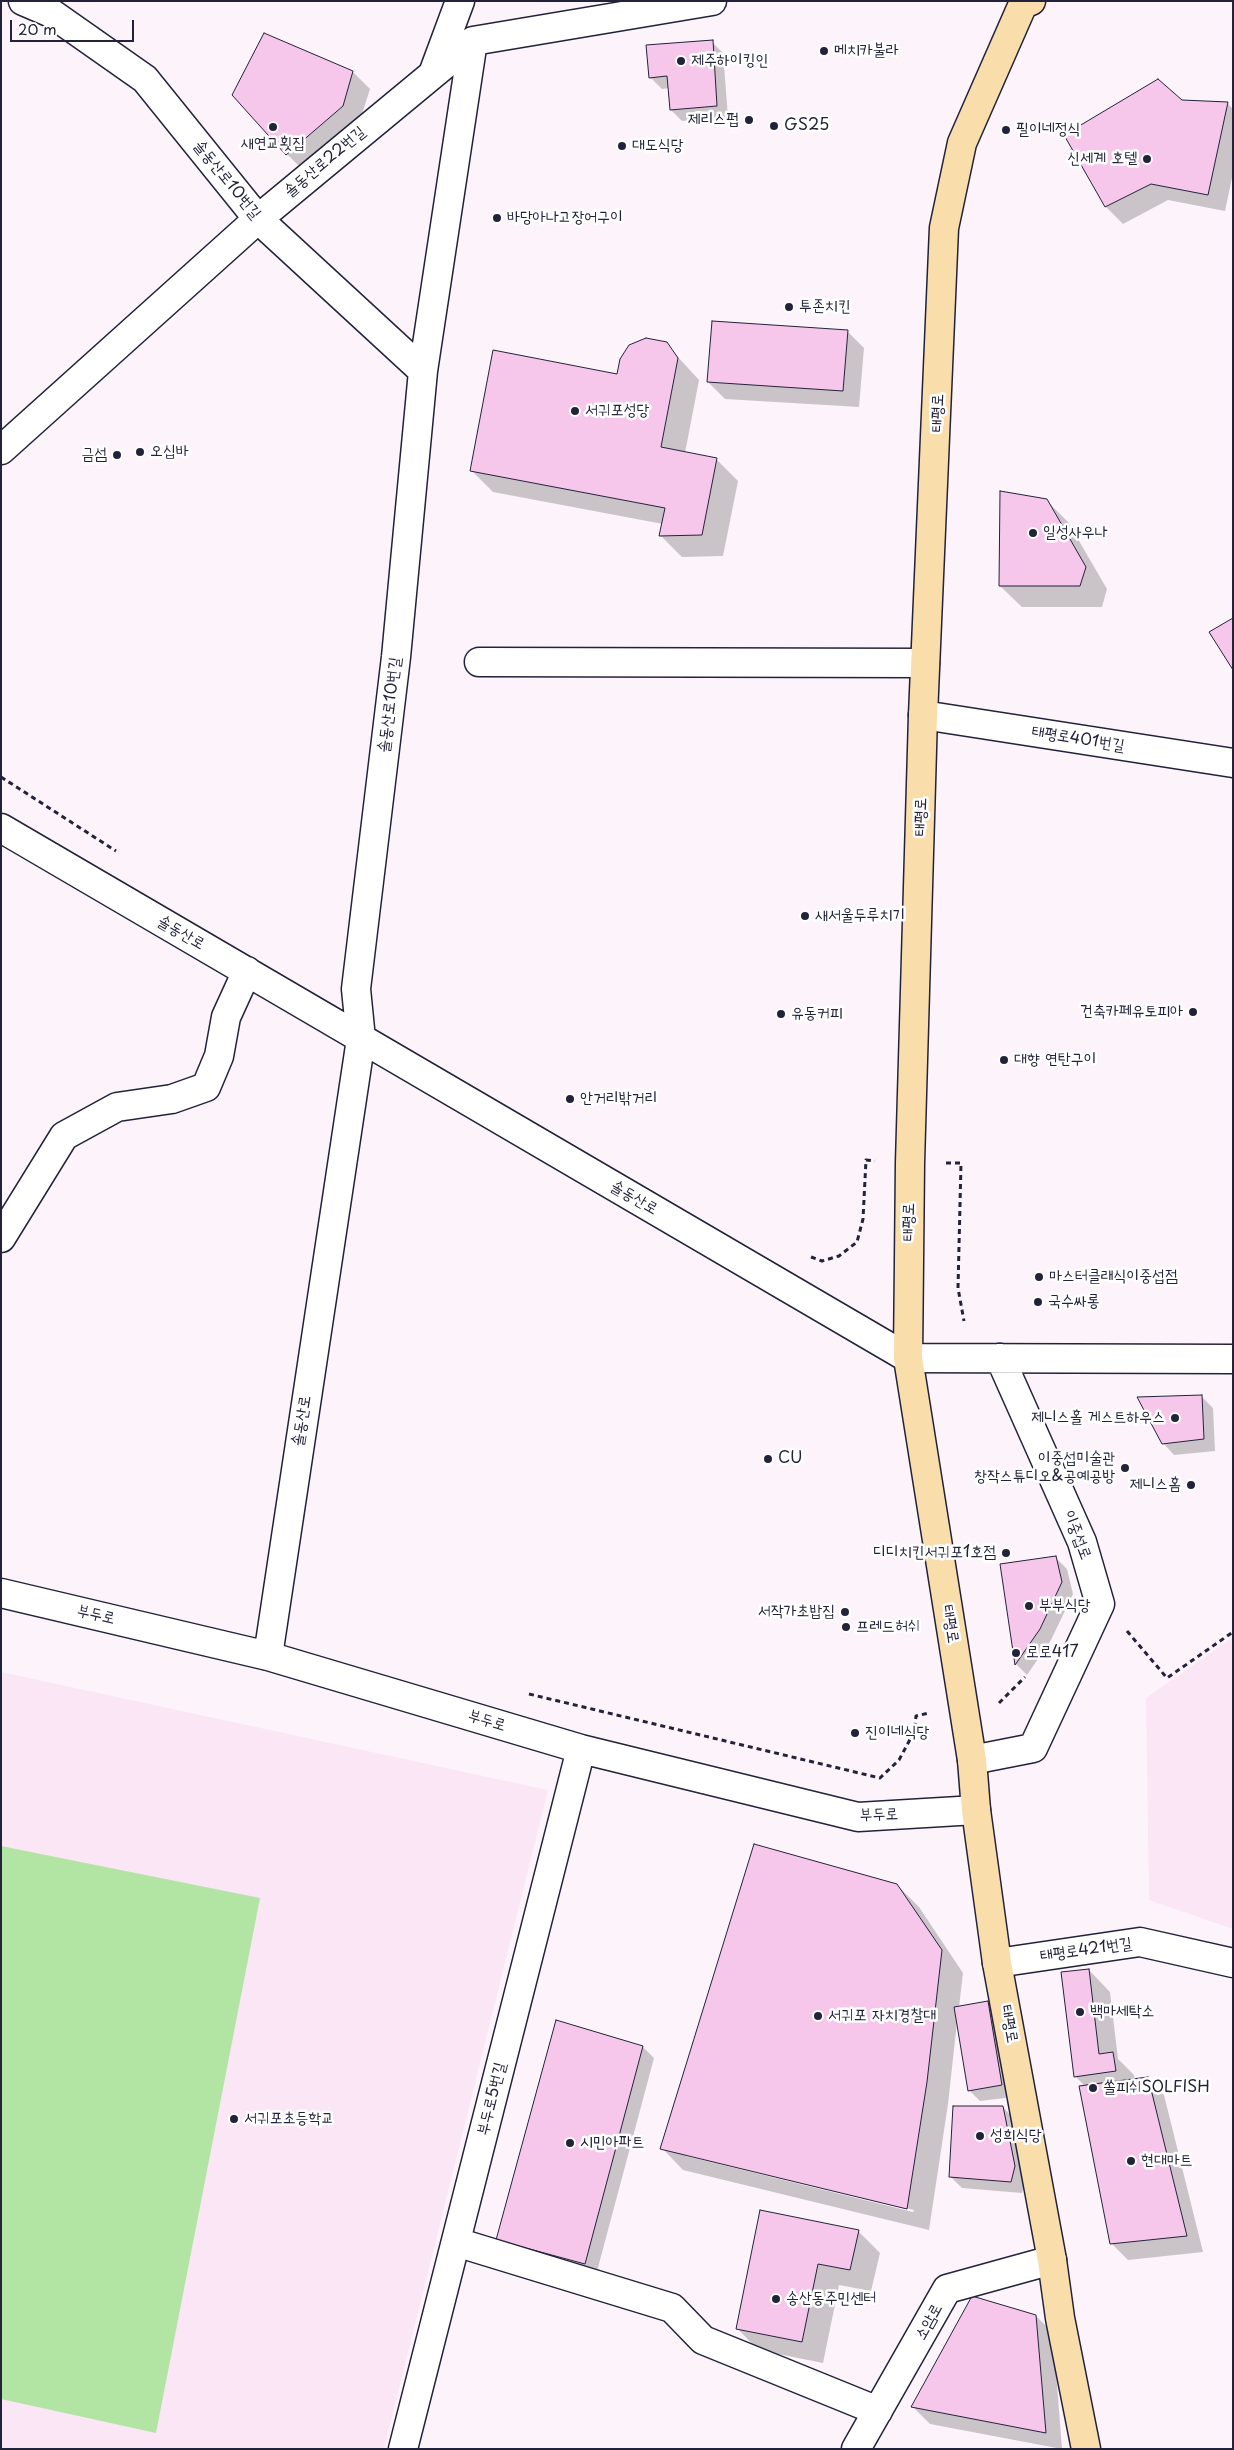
<!DOCTYPE html>
<meta charset="utf-8">
<style>
body{margin:0}
#map{position:relative;width:1234px;height:2450px;overflow:hidden;background:#fdf4fb;font-family:"Playpen Sans",sans-serif}
canvas{display:block}
.frame{position:absolute;inset:0;border:2px solid #22223b;pointer-events:none}
.scale{position:absolute;left:10px;top:20px;width:124px;height:22px;box-sizing:border-box;border:2px solid #22223b;border-top:0;padding-left:6px;font-size:15px;line-height:18px;white-space:nowrap;color:#22223b;-webkit-text-stroke:4px #fff;paint-order:stroke}
</style>
<div id="map">
<canvas width="1234" height="2450"></canvas>
<div class="frame"></div>
<div class="scale">20 m</div>
</div>
<script>
const context = document.querySelector('canvas').getContext('2d');
context.lineJoin = 'round';
function fillPath(path, color) {
  context.fillStyle = color;
  context.fill(path, 'evenodd');
}
function shape(rows) {
  const path = new Path2D();
  for (const r of rows) {
    path.moveTo(r[0], r[1]);
    for (let i = 2; i < r.length; i += 2) path.lineTo(r[i], r[i + 1]);
  }
  return path;
}
function strokePath(path, color, width, dash) {
  context.strokeStyle = color;
  context.lineWidth = width;
  context.lineCap = dash ? 'butt' : 'round';
  context.setLineDash(dash || []);
  context.stroke(path);
}
function drawText(font, color, halo, rows, align = 'center') {
  context.font = font + ' "Playpen Sans","Poor Story",sans-serif';
  context.lineWidth = 5;
  context.setLineDash([]);
  context.textBaseline = 'middle';
  context.strokeStyle = halo;
  context.fillStyle = color;
  for (const [text, x, y, turn = 0] of rows) {
    context.save();
    context.translate(x, y);
    context.rotate((+turn || 0) * Math.PI / 180);
    context.textAlign = isNaN(turn) ? turn : align;
    if (halo) context.strokeText(text, 0, 0);
    context.fillText(text, 0, 0);
    context.restore();
  }
}
const built = shape([
 [1233,1637,1233,1929,1149,1900,1146,1698],
 [1,1672,548,1790,384,2449,1,2449]
]);
const green = shape([
 [1,1846,260,1898,156,2433,1,2399]
]);
const shadow = shape([
 [712,42,723,53,728,117,682,121,671,110,669,88,662,89,650,77],
 [353,72,370,89,359,123,304,171,287,154],
 [1181,101,1227,103,1233,109,1233,173,1225,211,1168,200,1123,224,1106,207,1066,135],
 [847,331,864,348,859,407,725,399,708,382],
 [666,344,699,380,685,453,716,459,738,481,723,556,682,557,661,536,663,524,493,492,471,470],
 [1046,500,1068,522,1107,589,1102,607,1022,607,1000,586],
 [1201,1396,1213,1408,1215,1451,1174,1455,1163,1443],
 [1055,1557,1067,1569,1073,1594,1051,1640,1027,1675,1016,1664,1001,1565],
 [897,1885,919,1907,963,1973,959,2007,987,2002,999,2014,1013,2097,980,2101,969,2090,957,2022,948,2104,929,2230,683,2170,662,2148],
 [686,2154,914,2210,913,2212,686,2156],
 [1089,1970,1110,1992,1118,2059,1134,2075,1135,2080,1148,2078,1164,2095,1203,2252,1128,2260,1111,2243,1086,2087,1075,2076],
 [643,2047,654,2058,596,2275,509,2251,498,2240],
 [1003,2107,1014,2119,1026,2178,1022,2193,962,2188,950,2176],
 [858,2231,880,2253,871,2291,839,2285,823,2363,758,2350,737,2328],
 [1036,2316,1053,2333,1062,2449,930,2424,913,2407]
]);
const building = shape([
 [264,33,353,71,343,106,286,155,232,95,264,33],
 [713,40,717,106,670,110,667,76,649,78,646,45,713,40],
 [1158,79,1182,100,1228,102,1208,195,1151,184,1105,207,1064,135,1158,79],
 [712,321,848,330,843,391,707,382,712,321],
 [646,338,667,342,678,358,661,447,717,458,702,535,659,536,665,508,470,471,493,350,617,374,620,359,629,345,646,338],
 [1000,491,1047,499,1086,567,1080,586,999,586,1000,491],
 [1233,618,1233,670,1209,632,1233,618],
 [1202,1395,1204,1439,1162,1444,1137,1397,1202,1395],
 [1056,1556,1062,1582,1040,1629,1015,1665,1000,1564,1056,1556],
 [754,1844,897,1884,942,1950,927,2082,907,2209,660,2149,754,1844],
 [1089,1969,1099,2054,1113,2052,1116,2071,1074,2077,1061,1972,1089,1969],
 [988,2001,1002,2085,968,2091,954,2007,988,2001],
 [556,2020,643,2046,585,2264,496,2240,556,2020],
 [1148,2077,1187,2236,1110,2244,1079,2086,1148,2077],
 [953,2106,1003,2106,1015,2166,1011,2182,949,2177,953,2106],
 [760,2210,859,2230,850,2270,818,2264,802,2342,736,2329,760,2210],
 [972,2296,1036,2315,1046,2433,911,2407,972,2296]
]);
const path = shape([
 [1,777,116,851],
 [946,1163,961,1163,958,1288,964,1321],
 [811,1257,822,1261,839,1256,857,1242,863,1219,866,1160,875,1161],
 [1127,1631,1167,1678,1233,1632],
 [529,1694,880,1778,899,1760,914,1732,916,1716,929,1713],
 [999,1703,1025,1677]
]);
const minor = shape([
 [23,1,51,13,145,79,258,219,423,371],
 [434,71,460,1],
 [1,450,258,219,473,41,712,1],
 [479,662,925,663],
 [923,715,1233,763],
 [1,828,908,1358,1233,1359],
 [1,1238,64,1136,117,1107,172,1099,206,1087,219,1056,226,1017,247,971],
 [1,1593,268,1656,581,1749,858,1817,976,1810],
 [268,1656,361,1039,356,989,396,657,423,371,473,41],
 [972,1760,1033,1748,1100,1604,1082,1542,1000,1358],
 [997,1963,1140,1942,1233,1963],
 [456,2242,672,2308,703,2340,878,2411],
 [403,2449,581,1749],
 [856,2449,947,2289,1052,2260]
]);
const major = shape([
 [1031,1,1023,4,962,143,944,228,923,715,910,1163,908,1358,972,1760,976,1810,997,1963,1052,2260,1060,2318,1086,2449]
]);
const markers = [
 [824,51,5,"#22223b"],
 [681,61,5,"#22223b"],
 [749,120,5,"#22223b"],
 [774,126,5,"#22223b"],
 [273,127,5,"#22223b"],
 [1006,130,5,"#22223b"],
 [622,146,5,"#22223b"],
 [1147,159,5,"#22223b"],
 [497,218,5,"#22223b"],
 [789,307,5,"#22223b"],
 [575,411,5,"#22223b"],
 [140,452,5,"#22223b"],
 [117,455,5,"#22223b"],
 [1033,533,5,"#22223b"],
 [805,916,5,"#22223b"],
 [1193,1012,5,"#22223b"],
 [781,1014,5,"#22223b"],
 [1004,1060,5,"#22223b"],
 [570,1099,5,"#22223b"],
 [1039,1277,5,"#22223b"],
 [1038,1302,5,"#22223b"],
 [1175,1418,5,"#22223b"],
 [768,1459,5,"#22223b"],
 [1125,1468,5,"#22223b"],
 [1191,1485,5,"#22223b"],
 [1006,1553,5,"#22223b"],
 [1029,1606,5,"#22223b"],
 [845,1612,5,"#22223b"],
 [846,1627,5,"#22223b"],
 [1016,1653,5,"#22223b"],
 [855,1733,5,"#22223b"],
 [1080,2012,5,"#22223b"],
 [818,2016,5,"#22223b"],
 [1093,2088,5,"#22223b"],
 [234,2119,5,"#22223b"],
 [980,2136,5,"#22223b"],
 [570,2143,5,"#22223b"],
 [1131,2161,5,"#22223b"],
 [776,2299,5,"#22223b"]
];
const poiNames = [
 ["메치카불라",834,51],
 ["제주하이킹인",691,61],
 ["제리스펍",739,120,"right"],
 ["GS25",784,126],
 ["필이네정식",1016,130],
 ["새연교횟집",273,144,"center"],
 ["대도식당",632,146],
 ["신세계 호텔",1137,159,"right"],
 ["바당아나고장어구이",507,218],
 ["투존치킨",799,307],
 ["서귀포성당",585,411],
 ["오십바",150,452],
 ["금섬",107,455,"right"],
 ["일성사우나",1043,533],
 ["새서울두루치기",815,916],
 ["건축카페유토피아",1183,1012,"right"],
 ["유동커피",791,1014],
 ["대향 연탄구이",1014,1060],
 ["안거리밖거리",580,1099],
 ["마스터클래식이중섭점",1049,1277],
 ["국수싸롱",1048,1302],
 ["제니스홀 게스트하우스",1165,1418,"right"],
 ["CU",778,1459],
 ["이중섭미술관",1115,1459,"right"],
 ["창작스튜디오&공예공방",1115,1477,"right"],
 ["제니스홈",1181,1485,"right"],
 ["디디치킨서귀포1호점",996,1553,"right"],
 ["부부식당",1039,1606],
 ["서작가초밥집",835,1612,"right"],
 ["프레드허쉬",856,1627],
 ["로로417",1026,1653],
 ["진이네식당",865,1733],
 ["백마세탁소",1090,2012],
 ["서귀포 자치경찰대",828,2016],
 ["쏠피쉬SOLFISH",1103,2088],
 ["서귀포초등학교",244,2119],
 ["성희식당",990,2136],
 ["시민아파트",580,2143],
 ["현대마트",1141,2161],
 ["송산동주민센터",786,2299]
];
const streetNames = [
 ["솔동산로22번길",325,162,-40],
 ["솔동산로10번길",227,180,51],
 ["태평로",938,413,-88],
 ["솔동산로10번길",390,705,-83],
 ["태평로401번길",1078,739,9],
 ["태평로",921,817,-88],
 ["솔동산로",181,933,30],
 ["솔동산로",634,1198,30],
 ["태평로",909,1222,-89],
 ["솔동산로",302,1421,-81],
 ["이중섭로",1077,1535,69],
 ["부두로",96,1615,13],
 ["태평로",950,1624,81],
 ["부두로",487,1721,17],
 ["부두로",879,1815,-2],
 ["태평로421번길",1086,1950,-8],
 ["태평로",1009,2024,80],
 ["부두로5번길",492,2099,-76],
 ["소암로",929,2322,-61]
];
fillPath(built, '#fbe6f6');
fillPath(green, '#b2e4a4');
fillPath(shadow, '#0003');
fillPath(building, '#f6c7ea');
strokePath(building, '#22223b', 1);
strokePath(minor, '#22223b', 31);
strokePath(major, '#22223b', 31);
strokePath(path, '#22223b', 3, [5, 4]);
strokePath(minor, '#fff', 28);
strokePath(major, '#f9deab', 28);
for (const [x, y, r, color] of markers) {
  const dot = new Path2D();
  dot.arc(x, y, r, 0, 2 * Math.PI);
  context.fillStyle = color;
  context.fill(dot);
  strokePath(dot, '#fff', 2);
}
drawText('16px', '#22223b', '#fff', poiNames, 'left');
drawText('16px', '#22223b', '#fff', streetNames);
</script>
